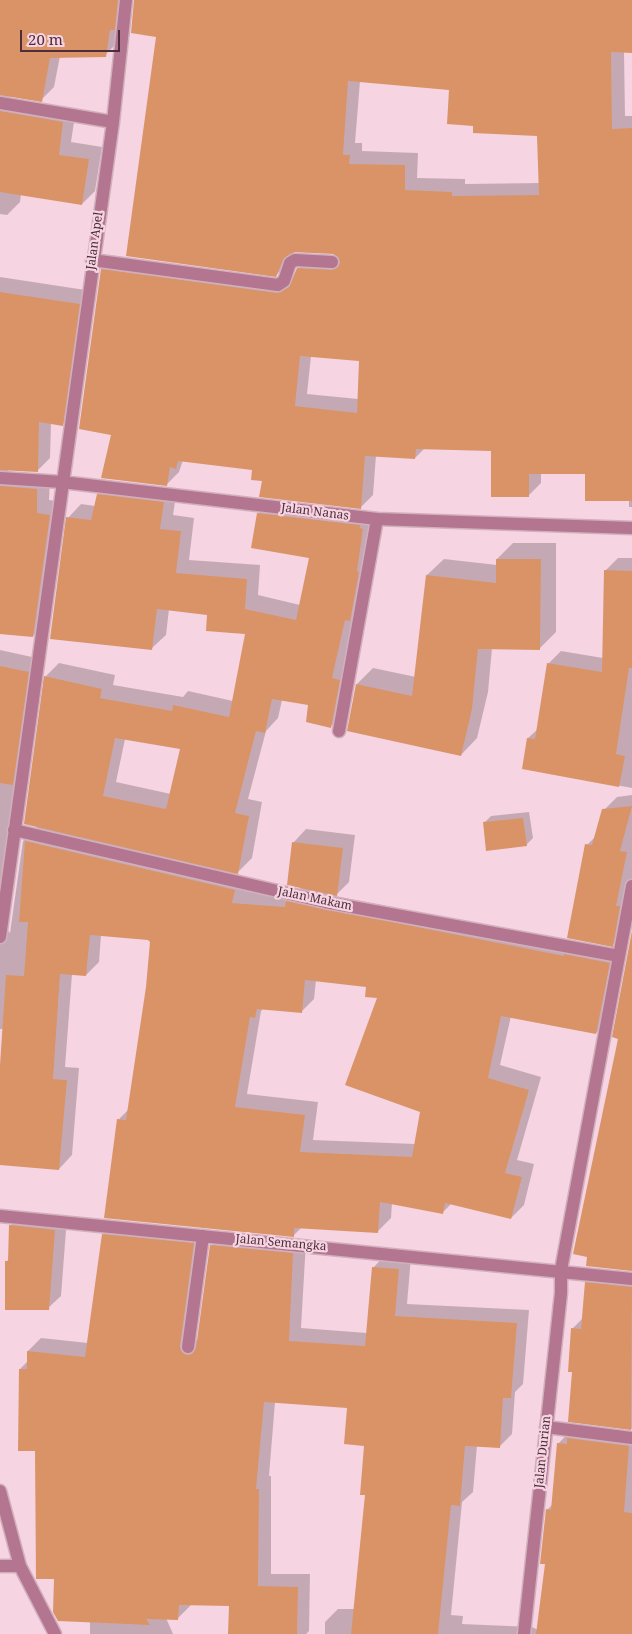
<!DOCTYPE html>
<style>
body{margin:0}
#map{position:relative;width:632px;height:1634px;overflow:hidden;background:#f6d4e1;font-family:"Noto Serif",serif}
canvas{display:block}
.scale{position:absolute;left:20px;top:30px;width:100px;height:22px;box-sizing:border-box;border:2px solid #4f2e3c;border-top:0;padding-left:6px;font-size:15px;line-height:18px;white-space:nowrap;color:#4f2e3c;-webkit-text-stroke:4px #f6d4e1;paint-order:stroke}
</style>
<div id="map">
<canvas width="632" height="1634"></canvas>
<div class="scale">20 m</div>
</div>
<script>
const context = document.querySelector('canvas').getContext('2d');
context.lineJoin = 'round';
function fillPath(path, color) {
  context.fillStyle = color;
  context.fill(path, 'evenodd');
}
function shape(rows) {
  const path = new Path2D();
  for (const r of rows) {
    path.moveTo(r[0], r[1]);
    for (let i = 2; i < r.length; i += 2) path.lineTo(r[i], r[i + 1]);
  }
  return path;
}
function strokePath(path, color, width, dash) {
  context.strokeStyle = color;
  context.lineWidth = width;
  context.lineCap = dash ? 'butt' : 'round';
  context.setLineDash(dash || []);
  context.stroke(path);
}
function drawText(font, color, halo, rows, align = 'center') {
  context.font = font + ' "Noto Serif",serif';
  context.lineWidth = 4.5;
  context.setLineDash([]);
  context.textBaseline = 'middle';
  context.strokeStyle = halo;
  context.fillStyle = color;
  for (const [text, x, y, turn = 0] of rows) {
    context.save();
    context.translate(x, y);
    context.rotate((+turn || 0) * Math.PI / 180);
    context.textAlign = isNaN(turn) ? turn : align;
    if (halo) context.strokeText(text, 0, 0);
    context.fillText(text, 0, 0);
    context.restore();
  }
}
const shadow = shape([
 [0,0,129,0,118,42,105,55,60,56,54,87,41,100,7,95,12,98,76,109,71,142,102,147,95,191,82,204,21,194,20,202,7,215,0,214],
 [135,0,632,0,632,52,624,52,625,116,632,116,632,507,629,507,629,499,586,472,541,472,541,483,528,496,492,450,425,448,415,458,376,455,373,495,360,508,263,479,253,469,183,460,179,472,166,485,112,434,102,270,115,257,291,281,298,269,311,256,340,257,333,253,293,252,289,262,276,275,157,36],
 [360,81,450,89,474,124,538,135,540,183,465,184,465,179,417,178,418,153,362,151,362,143,355,143],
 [311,356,360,359,358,399,307,394],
 [0,277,92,291,75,412,62,425,51,423,50,458,37,471,6,469,12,473,50,476,49,500,63,502,46,623,33,636,0,633],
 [112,481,177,489,173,515,194,518,189,560,260,565,258,595,300,605,310,556,258,514,272,500,373,512,345,713,331,726,310,704,282,700,278,718,266,731,248,799,262,802,252,858,236,874,247,877,245,891,294,894,302,887,294,842,306,829,355,835,349,882,335,896,577,943,622,950,609,1020,596,1033,511,1016,500,1065,541,1077,517,1160,534,1164,524,1205,511,1218,452,1203,443,1212,392,1203,391,1218,378,1231,302,1227,293,1236,119,1119,129,1109,147,987,151,941,149,939,101,935,99,962,86,975,72,974,65,1067,79,1068,72,1155,59,1169,16,1030,0,1029,0,650,41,659,5,927,10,933,23,841,38,826,25,823,46,676,59,663,115,675,113,685,183,697,188,691,233,701,246,633,209,613,169,609,166,635,152,648,68,518,81,504,95,506,98,495],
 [125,739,181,748,171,794,116,782],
 [316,980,368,986,379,997,421,1111,415,1144,313,1140,318,1102,247,1094,261,1011,263,1009,301,1012,314,999],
 [513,543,556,543,556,632,539,649,492,648,488,692,477,738,461,755,349,730,357,684,373,668,416,677,427,575,444,559,497,565,497,559],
 [618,558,632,558,632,788,523,768,528,738,538,729,548,664,561,651,603,658,605,571],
 [632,795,632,894,625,932,612,945,587,845,597,835,604,810,617,797],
 [529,812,533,838,526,845,484,823,491,816],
 [23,1213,67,1217,61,1296,48,1308,6,1262,9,1259,10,1226],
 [116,1222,206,1231,193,1337,198,1341,211,1246,224,1233,306,1241,301,1328,367,1333,373,1268,386,1254,411,1257,407,1304,529,1310,523,1384,515,1392,512,1434,499,1447,477,1445,473,1492,462,1502,451,1615,463,1616,462,1624,532,1627,538,1630,547,1563,547,1510,553,1504,558,1444,571,1430,632,1432,632,1634,325,1634,325,1622,338,1609,355,1609,366,1494,365,1444,349,1407,275,1402,269,1476,271,1476,271,1574,310,1574,309,1631,306,1634,230,1634,231,1605,191,1605,178,1618,166,1618,173,1634,90,1634,90,1606,36,1450,20,1369,28,1361,28,1351,41,1338,88,1343,103,1235],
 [599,1270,632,1273,632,1429,570,1421,573,1371,572,1329,583,1318,586,1283]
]);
const building = shape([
 [0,0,118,0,115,30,110,30,106,57,50,58,42,102,0,95],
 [134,0,632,0,632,53,611,52,612,129,632,128,632,501,585,501,585,474,529,474,529,497,491,497,491,451,416,449,415,459,365,456,361,509,259,497,262,481,251,480,252,470,178,461,176,469,170,467,167,486,101,478,111,435,79,429,101,269,277,293,289,287,297,268,332,270,338,267,340,263,339,258,333,254,295,252,283,260,276,277,126,256,156,37,131,33],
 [348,81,449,90,447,124,473,126,473,133,537,136,539,195,452,196,452,192,405,190,405,165,349,164,350,155,343,155],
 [300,356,359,361,357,413,295,406],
 [0,111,63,122,59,155,89,159,82,205,0,192],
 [0,292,80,304,63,426,39,422,38,472,0,470],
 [0,486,37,489,37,513,50,515,33,637,0,634],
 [97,494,164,502,160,529,181,531,176,573,247,579,245,609,296,620,309,558,251,548,257,513,360,525,360,528,363,529,357,571,359,572,350,621,345,620,332,678,340,680,331,728,306,722,308,705,272,699,265,733,256,731,235,813,249,816,238,874,24,824,44,676,102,689,100,698,172,711,173,705,229,717,245,634,206,631,207,615,157,609,152,650,50,639,66,517,91,520],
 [115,738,180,749,166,809,103,796],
 [496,559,541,559,540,650,478,649,472,709,461,756,347,731,356,684,412,696,426,575,496,583],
 [604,570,632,571,632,668,629,668,616,754,625,756,619,787,522,769,527,738,535,739,547,663,602,672],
 [0,666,29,672,13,785,0,783],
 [632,806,620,851,627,852,616,906,620,906,613,947,567,938,585,844,592,845,602,809],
 [523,818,527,846,486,851,483,822],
 [25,841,235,890,232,903,285,907,286,901,564,956,564,954,610,963,596,1034,501,1016,488,1078,529,1090,505,1173,522,1177,511,1219,445,1203,443,1214,380,1202,378,1233,294,1228,294,1237,104,1218,117,1119,126,1120,146,987,150,942,148,940,90,935,86,976,60,974,53,1079,67,1080,59,1170,0,1165,0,1065,6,975,24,976,28,922,19,922],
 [305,980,366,987,365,997,377,998,345,1085,420,1112,412,1157,300,1152,305,1115,235,1107,250,1017,255,1018,257,1009,302,1013],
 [292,842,343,848,337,896,287,885],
 [632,931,632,1271,586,1266,587,1257,573,1254,618,1039,612,1037],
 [9,1225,55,1230,49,1310,5,1310,5,1261,8,1261],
 [102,1234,194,1243,180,1346,181,1351,186,1355,192,1354,196,1348,210,1245,293,1253,289,1341,365,1346,372,1267,399,1269,395,1316,517,1323,511,1398,503,1398,500,1448,465,1446,460,1506,451,1505,438,1634,351,1634,365,1495,360,1495,364,1446,344,1444,347,1408,264,1402,256,1489,259,1489,258,1586,298,1587,297,1634,228,1634,229,1606,179,1605,178,1620,146,1619,150,1625,58,1621,53,1612,54,1579,36,1579,35,1451,18,1451,19,1369,27,1369,27,1351,85,1357],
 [585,1282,632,1287,631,1430,568,1422,572,1372,568,1372,571,1328,581,1329],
 [567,1438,629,1446,624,1512,632,1513,632,1634,536,1634,545,1564,540,1564,546,1509,551,1510,557,1443,567,1444]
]);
const minor = shape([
 [0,103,113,122],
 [92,260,278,285,284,281,290,263,295,260,332,262],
 [0,478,62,482,377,519,632,528],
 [339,731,377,519],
 [14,830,325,902,619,956],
 [0,937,113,122,126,0],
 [0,1216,632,1279],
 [188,1347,203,1236],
 [546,1427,632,1438],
 [0,1491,20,1566,55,1634],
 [0,1566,20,1566],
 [524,1634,561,1293,561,1270,632,886]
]);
const streetNames = [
 ["Jalan Apel",95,241,-82],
 ["Jalan Nanas",315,512,7],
 ["Jalan Makam",315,899,12],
 ["Jalan Semangka",281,1243,5],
 ["Jalan Durian",543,1452,-84]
];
fillPath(shadow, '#0003');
fillPath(building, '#d99367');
strokePath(minor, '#d1afbd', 15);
strokePath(minor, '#b3758f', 12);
drawText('12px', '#4f2e3c', '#f6d4e1', streetNames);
</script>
